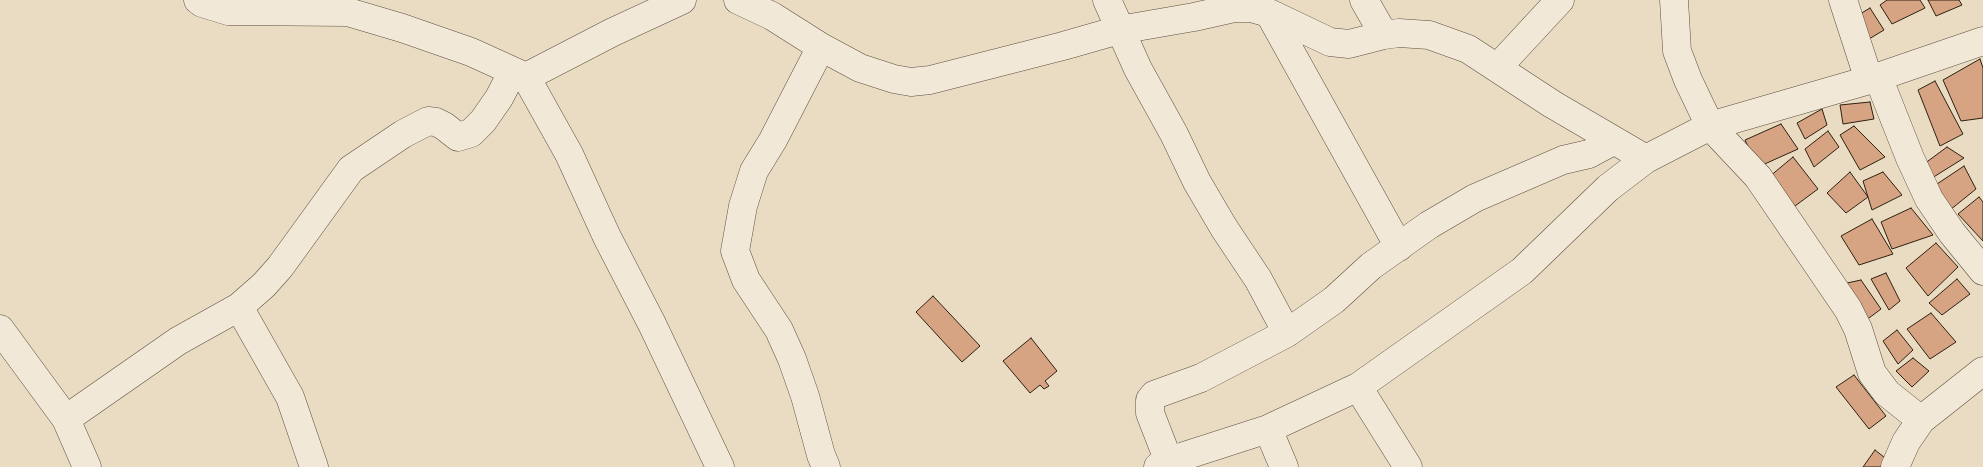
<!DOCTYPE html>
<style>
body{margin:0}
canvas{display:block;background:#eadcc3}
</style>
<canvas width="1983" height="467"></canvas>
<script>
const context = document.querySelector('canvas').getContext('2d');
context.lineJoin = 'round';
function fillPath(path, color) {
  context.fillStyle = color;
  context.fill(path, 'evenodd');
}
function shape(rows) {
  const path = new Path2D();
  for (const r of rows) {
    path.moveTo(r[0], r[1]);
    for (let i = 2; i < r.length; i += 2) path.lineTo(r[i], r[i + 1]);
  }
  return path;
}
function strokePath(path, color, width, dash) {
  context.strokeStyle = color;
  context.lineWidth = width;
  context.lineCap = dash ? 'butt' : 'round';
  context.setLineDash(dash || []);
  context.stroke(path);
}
const building = shape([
 [1887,0,1920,0,1925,8,1892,24,1880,5,1887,0],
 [1928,0,1959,0,1962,5,1936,16,1928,0],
 [1870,8,1884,30,1864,42,1855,17,1870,8],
 [1980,59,1983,68,1983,118,1961,121,1943,80,1980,59],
 [1935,81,1963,134,1940,146,1918,90,1935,81],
 [1870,102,1874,119,1843,124,1840,105,1870,102],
 [1822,109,1827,125,1805,139,1797,123,1822,109],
 [1781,124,1798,149,1758,167,1745,140,1781,124],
 [1854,126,1885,157,1860,170,1840,135,1854,126],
 [1828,131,1839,147,1814,167,1805,149,1828,131],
 [1947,147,1964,158,1932,178,1924,164,1947,147],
 [1793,157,1818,189,1795,206,1769,177,1793,157],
 [1964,166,1976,189,1950,210,1937,184,1964,166],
 [1850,172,1868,197,1846,213,1827,193,1850,172],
 [1883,172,1902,195,1872,210,1863,181,1883,172],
 [1979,197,1983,202,1983,241,1958,214,1979,197],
 [1911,208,1933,235,1892,249,1881,222,1911,208],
 [1872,219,1893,254,1859,265,1841,236,1872,219],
 [1936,243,1958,267,1928,296,1906,268,1936,243],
 [1886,273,1900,301,1889,310,1871,279,1886,273],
 [1957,279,1970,294,1942,315,1929,303,1957,279],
 [1861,280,1881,309,1865,321,1838,285,1861,280],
 [933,296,980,346,962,362,916,312,933,296],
 [1931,313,1956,342,1930,359,1907,329,1931,313],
 [1897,330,1913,350,1898,364,1883,341,1897,330],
 [1031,338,1057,371,1045,381,1049,386,1044,389,1040,385,1030,393,1003,361,1031,338],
 [1913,358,1929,371,1912,387,1896,371,1913,358],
 [1854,375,1886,416,1869,429,1836,387,1854,375],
 [1875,450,1889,461,1886,467,1863,467,1875,450]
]);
const street = shape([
 [198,0,202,3,228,11,348,12,402,28,471,52,526,77,613,32,682,0],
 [738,0,772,16,821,47,860,68,894,79,911,82,930,80,1063,46,1119,30,1194,17,1234,8,1251,8,1269,13,1330,42,1349,44,1384,35,1399,33,1429,35,1468,49,1552,104,1646,159],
 [1107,0,1138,69,1174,134,1197,182,1224,228,1258,279,1287,333,1201,378,1154,395,1150,400,1150,413,1169,462],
 [1364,0,1384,35],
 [1674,0,1677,51,1688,80,1710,126,1758,177,1848,309,1858,329,1872,373,1887,393,1921,420],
 [1843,0,1869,80],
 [1269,13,1399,247],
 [821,47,773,140,754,171,743,206,735,251,746,280,779,330,792,359,805,396,821,455,826,467],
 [1497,68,1560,0],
 [526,77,569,154,607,237,652,324,720,467],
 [1878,77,1910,158,1929,199,1952,233,1983,271],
 [239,307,290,397,314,467],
 [0,329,66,419,87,467],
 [1287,333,1334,300,1371,266,1429,225,1475,198,1563,160,1589,154,1613,141],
 [1358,387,1408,467],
 [66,419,178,341,239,307,264,285,280,267,351,169,403,134,428,121,436,122,444,126,458,137,471,133,483,121,499,98,513,71],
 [1268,429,1284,467],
 [1158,467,1184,456,1268,429,1358,387,1522,271,1608,188,1646,159,1710,126,1869,80,1983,41],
 [1895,467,1906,442,1921,420,1983,371]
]);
fillPath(building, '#d6a483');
strokePath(building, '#2d2011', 1);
strokePath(street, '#5c4f3e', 29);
strokePath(street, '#f1e8d8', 28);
</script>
